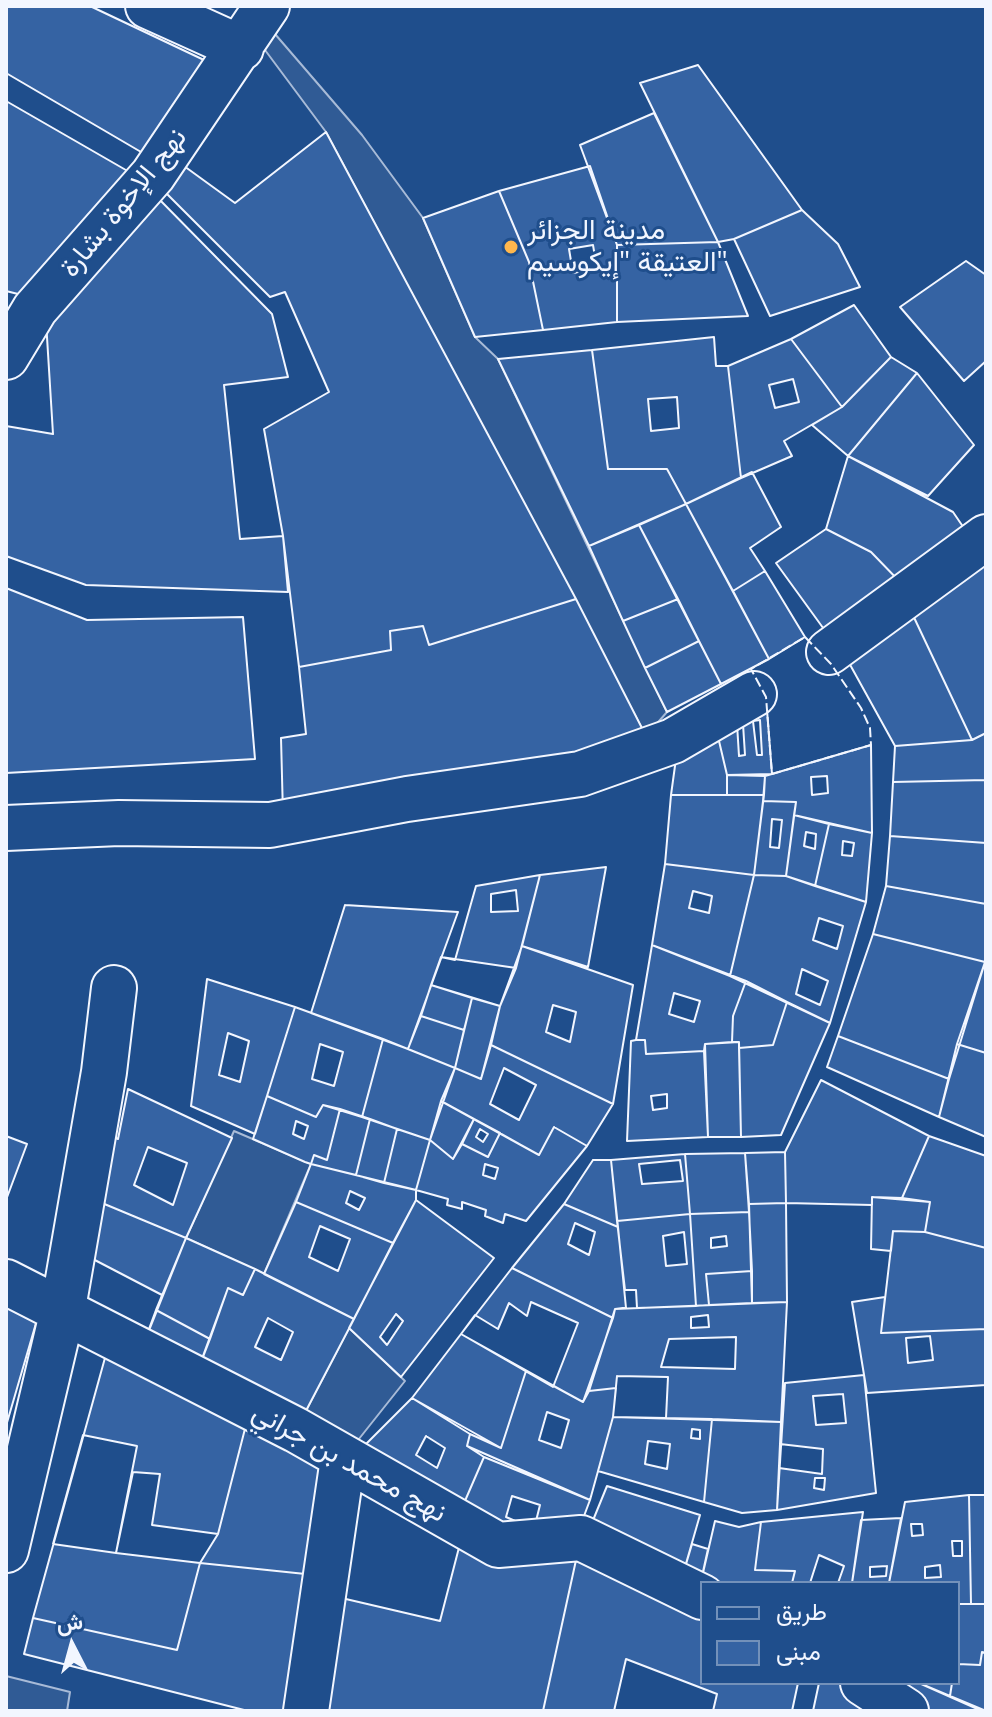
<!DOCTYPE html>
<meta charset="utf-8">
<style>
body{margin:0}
#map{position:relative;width:992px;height:1717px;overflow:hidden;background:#1f4e8c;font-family:"Open Sans",Vazirmatn,sans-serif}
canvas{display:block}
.frame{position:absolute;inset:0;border:8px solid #f2f6ff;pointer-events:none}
.legend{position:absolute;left:700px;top:1581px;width:260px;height:104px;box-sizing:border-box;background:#1f4e8c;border:2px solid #7391ba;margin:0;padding:10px 14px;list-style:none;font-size:24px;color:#f2f6ff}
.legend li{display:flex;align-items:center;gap:16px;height:40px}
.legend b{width:40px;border:2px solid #7391ba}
.north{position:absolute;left:32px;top:1605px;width:80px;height:80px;-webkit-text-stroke:6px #1f4e8c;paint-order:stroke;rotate:354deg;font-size:22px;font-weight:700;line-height:32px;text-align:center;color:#f2f6ff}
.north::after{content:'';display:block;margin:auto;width:28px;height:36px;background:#f2f6ff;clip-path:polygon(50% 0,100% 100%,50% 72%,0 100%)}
</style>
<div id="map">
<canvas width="992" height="1717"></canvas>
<div class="frame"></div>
<ul class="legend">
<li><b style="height:10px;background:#1f4e8c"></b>طريق</li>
<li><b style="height:22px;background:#3563a3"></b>مبنى</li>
</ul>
<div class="north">ش</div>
</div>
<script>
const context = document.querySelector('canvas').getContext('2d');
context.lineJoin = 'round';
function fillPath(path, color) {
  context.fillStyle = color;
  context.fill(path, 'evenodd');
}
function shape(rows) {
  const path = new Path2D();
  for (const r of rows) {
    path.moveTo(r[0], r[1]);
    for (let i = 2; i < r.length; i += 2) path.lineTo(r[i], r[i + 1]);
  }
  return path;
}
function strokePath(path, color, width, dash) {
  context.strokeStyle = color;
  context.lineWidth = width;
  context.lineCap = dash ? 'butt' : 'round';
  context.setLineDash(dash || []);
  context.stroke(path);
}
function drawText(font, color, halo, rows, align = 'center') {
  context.font = font + ' "Open Sans",Vazirmatn,sans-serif';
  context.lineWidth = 6;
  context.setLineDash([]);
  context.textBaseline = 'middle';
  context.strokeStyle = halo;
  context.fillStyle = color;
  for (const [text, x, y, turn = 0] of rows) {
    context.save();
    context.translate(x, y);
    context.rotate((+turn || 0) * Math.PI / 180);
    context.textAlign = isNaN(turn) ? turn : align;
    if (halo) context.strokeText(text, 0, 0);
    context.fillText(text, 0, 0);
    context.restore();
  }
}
const built = shape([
 [275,34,362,135,423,218,475,337,498,359,667,712,646,736,326,132,262,46,275,34],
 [234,1131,311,1164,264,1274,186,1238,234,1131],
 [349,1328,405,1381,343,1459,298,1426,349,1328],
 [6,1676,70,1692,67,1711,6,1711,6,1676]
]);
const building = shape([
 [6,6,90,6,223,69,153,159,6,73,6,6],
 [698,65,802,210,734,239,718,242,640,83,698,65],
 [6,101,138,177,34,298,6,291,6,101],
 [654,113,718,242,617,245,580,145,654,113],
 [326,132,576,599,429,645,423,626,390,631,391,650,299,667,283,536,264,429,329,392,285,292,270,297,165,192,184,166,235,203,326,132],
 [590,166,617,245,617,322,543,330,529,262,499,191,590,166],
 [593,245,597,269,573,273,569,249,593,245],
 [499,191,529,262,543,330,475,337,423,218,499,191],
 [155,195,272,314,288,377,224,385,240,539,283,536,288,592,86,585,6,556,6,426,53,434,46,321,155,195],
 [802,210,838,244,860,287,770,316,734,239,802,210],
 [718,242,748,316,617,322,617,245,718,242],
 [966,261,986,275,986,361,964,381,900,307,966,261],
 [854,305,891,357,842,407,791,339,854,305],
 [714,337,716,366,728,366,741,478,686,504,667,469,608,469,592,350,714,337],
 [677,397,679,428,651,431,648,399,677,397],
 [791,339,842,407,784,441,792,456,741,478,728,366,791,339],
 [793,379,799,402,775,408,769,385,793,379],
 [592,350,608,469,667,469,686,504,589,546,498,359,592,350],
 [891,357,917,373,848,456,812,425,842,407,891,357],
 [917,373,974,445,928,496,848,456,917,373],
 [848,456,953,512,968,534,901,583,871,552,826,529,848,456],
 [752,472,781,527,750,548,765,571,733,591,686,504,752,472],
 [686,504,769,659,721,684,639,525,686,504],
 [639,525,678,599,623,621,589,546,639,525],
 [826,529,871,552,901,583,826,632,776,563,826,529],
 [986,554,986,733,972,740,910,609,986,554],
 [765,571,805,637,769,659,733,591,765,571],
 [6,588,87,620,243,617,255,759,6,773,6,588],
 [576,599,646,736,440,785,283,815,281,738,306,734,299,667,391,650,390,631,423,626,429,645,576,599],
 [678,599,699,641,645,668,623,621,678,599],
 [910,609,972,740,895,746,843,652,910,609],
 [699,641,721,684,667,712,645,668,699,641],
 [766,697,772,774,727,775,715,724,766,697],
 [760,720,762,755,757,755,753,721,760,720],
 [737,724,743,724,745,755,739,756,737,724],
 [715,724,727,775,727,795,671,795,678,744,715,724],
 [986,733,986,780,893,782,895,746,972,740,986,733],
 [871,745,872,833,794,815,796,802,763,801,765,776,871,745],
 [827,776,828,793,812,795,811,777,827,776],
 [727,775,765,776,764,795,727,795,727,775],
 [986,780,986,843,890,836,893,782,986,780],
 [671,795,764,795,754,875,665,864,671,795],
 [763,801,796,802,786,876,754,875,763,801],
 [772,819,782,820,779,848,770,847,772,819],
 [794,815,829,824,815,886,786,876,794,815],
 [806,832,816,834,815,849,804,846,806,832],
 [829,824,872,833,866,902,815,886,829,824],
 [843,841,854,843,852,856,842,855,843,841],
 [890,836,986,843,986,904,886,886,890,836],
 [665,864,754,875,730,976,652,945,665,864],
 [606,867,588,967,522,946,540,875,606,867],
 [540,875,516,968,500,1006,431,985,441,957,455,960,476,886,540,875],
 [516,890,518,911,491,912,491,894,516,890],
 [754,875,786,876,866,902,830,1023,730,976,754,875],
 [819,918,843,926,837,949,813,940,819,918],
 [802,969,828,981,820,1005,796,994,802,969],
 [886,886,986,904,985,962,873,934,886,886],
 [693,891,712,896,709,913,689,908,693,891],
 [345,905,458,912,408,1049,311,1013,345,905],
 [873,934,985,962,949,1079,838,1036,873,934],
 [652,945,746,981,733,1016,732,1042,705,1044,704,1051,646,1054,645,1040,636,1040,652,945],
 [674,993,700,1001,694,1022,669,1014,674,993],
 [522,946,633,985,613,1104,491,1045,500,1006,522,946],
 [553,1005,576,1012,570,1042,546,1032,553,1005],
 [441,957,516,968,500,1006,431,985,441,957],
 [985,962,986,963,986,1053,957,1044,985,962],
 [207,979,295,1007,255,1134,191,1106,207,979],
 [228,1033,249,1041,240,1082,219,1075,228,1033],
 [746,981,787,1002,773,1045,739,1048,739,1042,732,1042,733,1016,746,981],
 [431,985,472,998,464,1030,421,1016,431,985],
 [472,998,500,1006,481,1079,455,1068,472,998],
 [787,1002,830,1023,781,1135,741,1137,739,1048,773,1045,787,1002],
 [295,1007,383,1039,362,1117,323,1105,316,1117,267,1096,295,1007],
 [320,1044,343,1052,334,1086,312,1079,320,1044],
 [421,1016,464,1030,455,1068,408,1049,421,1016],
 [838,1036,949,1079,939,1117,827,1067,838,1036],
 [383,1039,455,1068,430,1140,362,1117,383,1039],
 [636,1040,645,1040,646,1054,704,1051,708,1137,627,1141,631,1041,636,1040],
 [667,1094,667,1108,653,1110,651,1096,667,1094],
 [739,1042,741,1137,708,1137,705,1044,739,1042],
 [957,1044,986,1053,986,1137,939,1117,957,1044],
 [491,1045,613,1104,587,1146,554,1127,539,1155,441,1101,455,1068,481,1079,491,1045],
 [504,1068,536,1085,519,1120,490,1104,504,1068],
 [821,1080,929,1136,902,1198,872,1197,872,1205,786,1203,785,1152,821,1080],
 [128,1089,232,1138,186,1238,102,1203,112,1136,118,1139,128,1089],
 [148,1147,187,1163,173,1205,134,1185,148,1147],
 [267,1096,316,1117,323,1105,340,1109,327,1160,314,1155,311,1164,305,1162,253,1139,267,1096],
 [296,1121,308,1126,304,1139,293,1134,296,1121],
 [441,1101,474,1119,453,1159,430,1140,441,1101],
 [340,1109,370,1119,356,1175,311,1164,314,1155,327,1160,340,1109],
 [370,1119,397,1129,384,1183,356,1175,370,1119],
 [474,1119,500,1133,488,1157,462,1144,474,1119],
 [480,1129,488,1134,483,1142,476,1137,480,1129],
 [554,1127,587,1146,526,1221,505,1214,503,1223,485,1216,486,1210,462,1202,462,1209,447,1205,448,1199,416,1190,430,1140,453,1159,462,1144,488,1157,500,1133,539,1155,554,1127],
 [485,1164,498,1168,495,1179,483,1175,485,1164],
 [397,1129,430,1140,416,1190,384,1183,397,1129],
 [6,1136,27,1144,6,1200,6,1136],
 [929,1136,986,1156,986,1248,925,1232,930,1202,902,1198,929,1136],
 [785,1152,786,1203,749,1204,745,1153,785,1152],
 [745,1153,749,1212,690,1214,685,1154,745,1153],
 [685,1154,690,1214,617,1221,611,1160,685,1154],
 [680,1160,683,1181,642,1184,639,1164,680,1160],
 [593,1160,611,1160,618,1227,564,1204,593,1160],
 [311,1164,416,1190,416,1200,393,1243,296,1202,311,1164],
 [350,1191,365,1198,359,1210,346,1203,350,1191],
 [872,1197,930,1202,925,1232,893,1231,891,1251,871,1249,872,1197],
 [416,1200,494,1258,401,1377,349,1328,416,1200],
 [396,1314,403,1321,387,1345,380,1337,396,1314],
 [296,1202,393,1243,354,1319,264,1274,296,1202],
 [320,1226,350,1239,338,1271,309,1257,320,1226],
 [102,1203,186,1238,142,1348,76,1312,102,1203],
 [786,1203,787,1302,752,1303,749,1204,786,1203],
 [564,1204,618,1227,626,1308,615,1309,613,1318,512,1268,564,1204],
 [575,1223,595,1232,589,1255,568,1244,575,1223],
 [749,1212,752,1271,706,1274,709,1305,696,1306,690,1214,749,1212],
 [726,1236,727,1246,711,1248,711,1238,726,1236],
 [690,1214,696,1306,637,1308,636,1290,625,1290,617,1221,690,1214],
 [684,1232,687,1264,666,1266,663,1236,684,1232],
 [893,1231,925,1232,986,1248,986,1329,881,1333,893,1231],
 [186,1238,255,1269,243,1295,228,1288,210,1339,156,1310,186,1238],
 [89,1257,162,1295,142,1348,76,1312,89,1257],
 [512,1268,613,1318,583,1402,461,1334,512,1268],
 [255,1269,354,1319,298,1426,196,1375,228,1288,243,1295,255,1269],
 [268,1318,293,1332,281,1360,255,1347,268,1318],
 [752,1271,752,1303,709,1305,706,1274,752,1271],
 [885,1297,881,1333,986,1329,986,1385,867,1393,852,1302,885,1297],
 [930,1336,933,1360,908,1363,906,1338,930,1336],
 [6,1302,39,1313,6,1426,6,1302],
 [531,1302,578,1323,553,1387,461,1334,475,1315,498,1329,509,1303,527,1316,531,1302],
 [787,1302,781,1422,613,1417,616,1388,589,1391,615,1309,787,1302],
 [708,1315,709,1327,691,1328,691,1317,708,1315],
 [736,1337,735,1369,661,1367,669,1339,736,1337],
 [156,1310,210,1339,196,1375,142,1348,156,1310],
 [461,1334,526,1371,501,1448,412,1398,461,1334],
 [108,1347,247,1421,218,1534,152,1525,160,1474,133,1472,116,1553,200,1563,177,1650,33,1618,108,1347],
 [526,1371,583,1402,589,1391,616,1388,613,1417,590,1500,467,1446,470,1434,501,1448,526,1371],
 [547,1412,569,1420,561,1448,539,1440,547,1412],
 [864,1375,876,1493,777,1510,785,1383,864,1375],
 [843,1394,846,1423,816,1425,813,1396,843,1394],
 [815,1478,825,1478,824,1490,814,1488,815,1478],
 [617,1376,668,1377,666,1418,613,1417,617,1376],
 [412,1398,470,1434,467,1446,484,1457,458,1517,353,1457,412,1398],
 [426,1436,445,1448,437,1468,416,1455,426,1436],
 [613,1417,712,1419,704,1502,598,1471,613,1417],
 [692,1429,700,1430,700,1439,691,1438,692,1429],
 [648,1441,670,1444,667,1469,645,1464,648,1441],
 [712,1419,781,1422,777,1510,742,1513,704,1502,712,1419],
 [247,1421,332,1465,315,1575,200,1563,218,1534,247,1421],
 [83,1435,137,1446,116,1553,53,1544,83,1435],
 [780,1444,823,1449,822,1474,779,1468,780,1444],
 [484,1457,590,1500,578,1532,499,1538,458,1517,484,1457],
 [512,1496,540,1505,534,1529,506,1517,512,1496],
 [350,1474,578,1551,543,1711,318,1711,350,1474],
 [350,1474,463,1532,440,1621,333,1596,350,1474],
 [607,1486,700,1515,681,1581,587,1535,607,1486],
 [969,1495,971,1604,958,1604,958,1583,889,1583,905,1502,969,1495],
 [911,1524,922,1524,923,1535,912,1536,911,1524],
 [952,1541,962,1541,962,1556,953,1556,952,1541],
 [940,1565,941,1577,925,1578,925,1567,940,1565],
 [969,1495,986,1495,986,1604,971,1604,969,1495],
 [863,1512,852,1583,838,1583,844,1566,819,1555,810,1583,792,1583,795,1571,755,1570,761,1522,863,1512],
 [901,1518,889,1583,852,1583,861,1520,901,1518],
 [887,1566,886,1576,870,1577,870,1567,887,1566],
 [715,1521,739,1527,761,1522,755,1570,795,1571,792,1583,702,1583,699,1590,715,1521],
 [692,1544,708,1549,699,1590,681,1581,692,1544],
 [578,1551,702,1611,702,1683,798,1683,792,1711,713,1711,717,1694,626,1659,614,1711,543,1711,578,1551],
 [200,1563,315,1575,294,1711,248,1711,24,1654,33,1618,177,1650,200,1563],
 [958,1604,986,1604,986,1653,982,1652,980,1665,958,1664,958,1604],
 [982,1652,986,1653,986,1711,950,1696,952,1683,958,1683,958,1664,980,1665,982,1652],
 [819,1683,854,1683,894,1711,813,1711,819,1683],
 [872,1683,919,1683,982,1711,913,1711,872,1683],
 [919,1683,952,1683,950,1696,919,1683]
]);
const minor = shape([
 [148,6,241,48],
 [6,357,35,309,153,175,267,6],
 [829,652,986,537],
 [6,828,119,823,270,825,407,799,580,774,673,741,754,694],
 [6,1282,296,1430,498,1545,581,1538,702,1597],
 [6,1550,62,1314,104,1072,114,988],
 [863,1683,906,1711],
 [306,1711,343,1459]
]);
const fence = shape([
 [805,637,831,664,861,708,870,728,871,745,772,774,766,697,751,669,805,637]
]);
const markers = [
 [511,247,8,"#ffb74d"]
];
const streetNames = [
 ["نهج الإخوة بشارة",124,203,-51],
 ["نهج محمد بن جراني",349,1463,29]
];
const poiNames = [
 ["مدينة الجزائر",527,231],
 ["العتيقة \"إيكوسيم\"",527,263]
];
fillPath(built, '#305b95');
strokePath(built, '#a8bbd7', 2);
fillPath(building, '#3563a3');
strokePath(building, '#f2f6ff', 2);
strokePath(minor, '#f2f6ff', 48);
strokePath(minor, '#1f4e8c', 44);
strokePath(fence, '#f2f6ff', 2, [10, 4]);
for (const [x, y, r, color] of markers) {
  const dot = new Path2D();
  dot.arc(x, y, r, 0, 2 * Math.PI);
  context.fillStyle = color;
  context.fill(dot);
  strokePath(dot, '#1f4e8c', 3);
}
drawText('28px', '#f2f6ff', '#1f4e8c', streetNames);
drawText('28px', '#f2f6ff', '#1f4e8c', poiNames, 'left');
</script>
